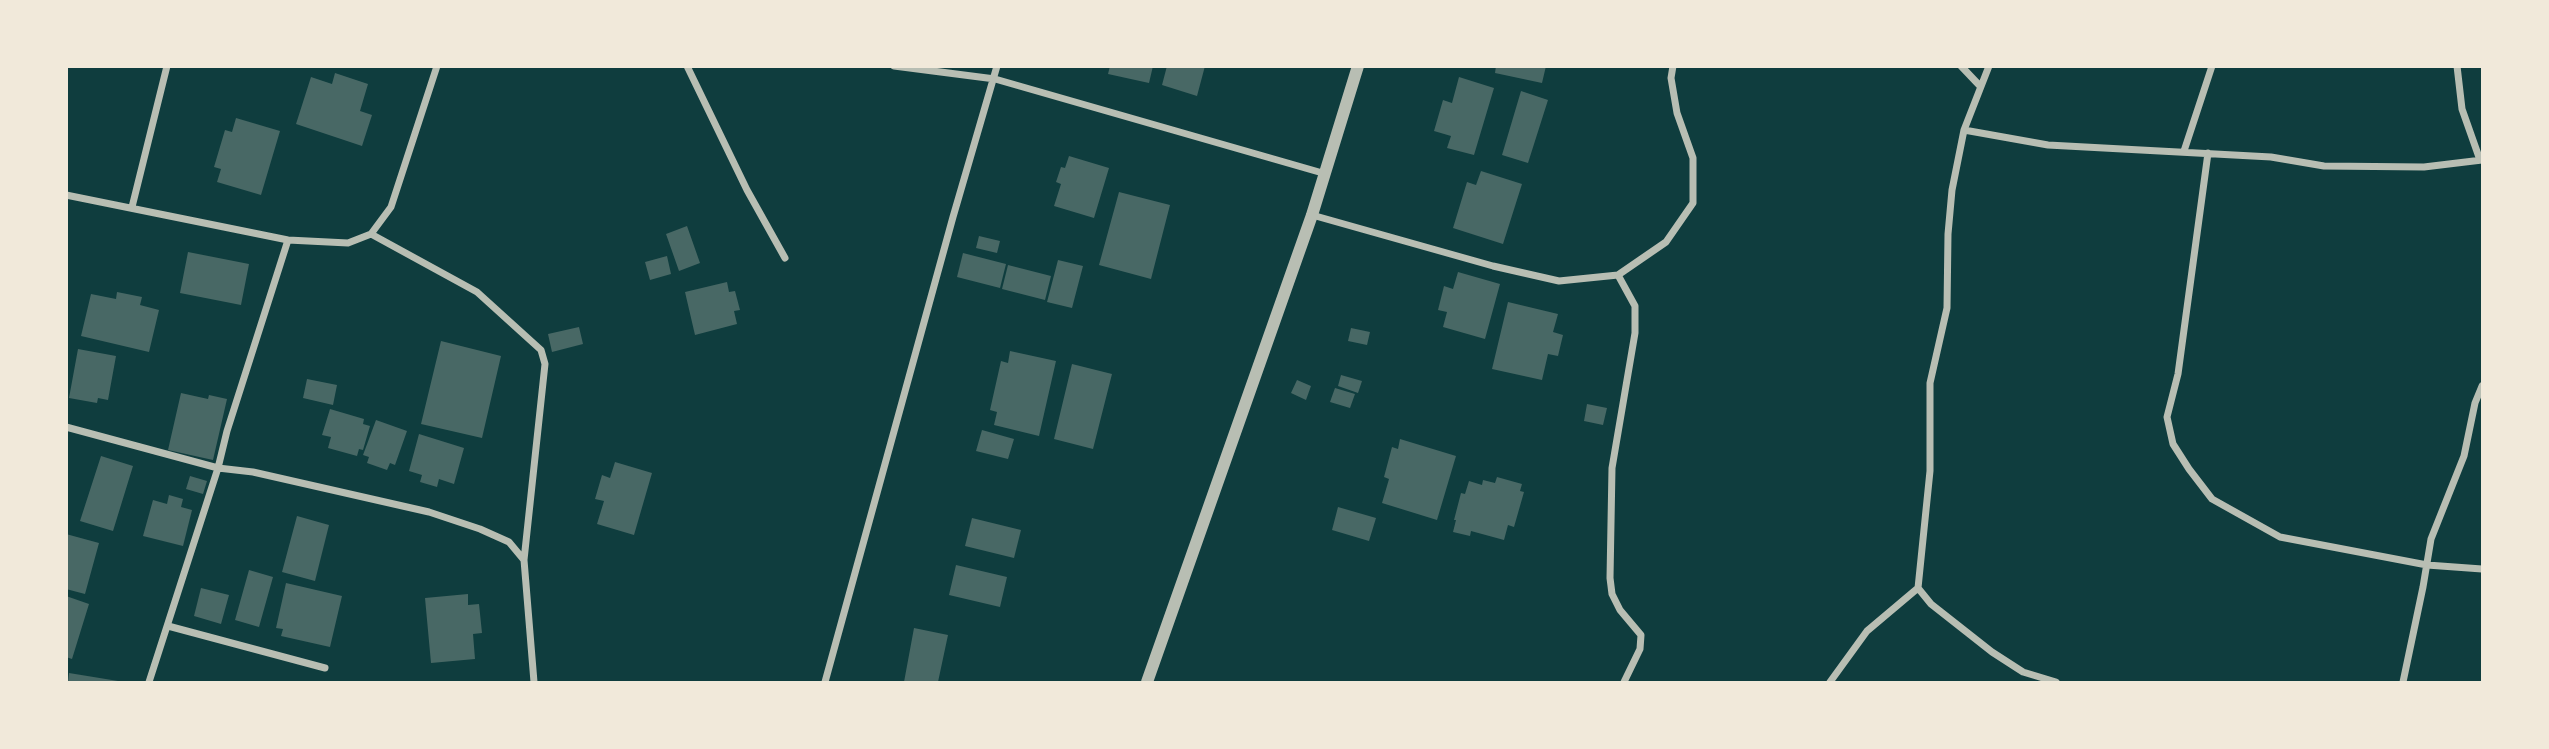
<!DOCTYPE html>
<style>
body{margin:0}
#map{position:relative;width:2549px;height:749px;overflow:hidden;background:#0f3d3e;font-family:"Space Grotesk",sans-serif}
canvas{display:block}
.frame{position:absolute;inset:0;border:68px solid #f1e9da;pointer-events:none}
</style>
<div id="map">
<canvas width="2549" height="749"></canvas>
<div class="frame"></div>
</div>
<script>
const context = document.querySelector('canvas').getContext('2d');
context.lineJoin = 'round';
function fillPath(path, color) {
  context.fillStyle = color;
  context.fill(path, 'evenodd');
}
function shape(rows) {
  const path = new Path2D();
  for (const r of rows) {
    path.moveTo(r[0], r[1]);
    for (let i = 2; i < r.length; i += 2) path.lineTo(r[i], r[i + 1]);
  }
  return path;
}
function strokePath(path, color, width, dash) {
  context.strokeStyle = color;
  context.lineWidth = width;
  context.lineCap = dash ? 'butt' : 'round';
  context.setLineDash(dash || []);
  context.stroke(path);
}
const building = shape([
 [1110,66,1153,66,1149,83,1108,74],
 [1167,66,1205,66,1197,96,1162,85],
 [1496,66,1546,66,1542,83,1495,73],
 [335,73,368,84,360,111,372,115,362,146,296,124,311,77,332,84],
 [1459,77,1494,88,1474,155,1447,148,1451,136,1434,131,1443,100,1452,103],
 [1521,91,1548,100,1528,163,1502,155],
 [236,118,280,131,261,195,217,182,221,169,214,167,225,130,232,132],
 [1069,156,1109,168,1094,218,1054,206,1061,184,1056,182,1061,167,1065,168],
 [1481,171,1522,184,1503,244,1453,228,1467,182,1476,185],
 [1119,192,1170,205,1151,279,1099,265],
 [687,226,700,263,679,271,666,234],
 [979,236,1000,241,997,253,976,248],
 [188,252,249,264,241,305,180,293],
 [963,253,1006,264,1000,288,957,277],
 [667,256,671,274,650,280,645,262],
 [1058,260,1083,266,1072,308,1047,302],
 [1008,265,1051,276,1045,300,1002,289],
 [1458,272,1500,284,1485,339,1443,327,1447,312,1438,310,1444,286,1453,289],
 [727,282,729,292,735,291,740,310,734,311,737,324,695,335,685,292],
 [117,292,142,297,140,305,159,310,149,352,81,336,91,294,116,299],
 [1508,302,1558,314,1553,332,1563,335,1558,356,1548,354,1542,380,1492,369],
 [579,327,583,344,552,352,548,334],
 [1351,328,1370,332,1367,345,1348,341],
 [441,341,501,356,482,438,421,424],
 [78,349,116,356,108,400,98,398,97,403,69,398],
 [1010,351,1056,361,1039,436,994,425,997,412,990,410,1001,361,1008,363],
 [1072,364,1112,374,1093,449,1054,439],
 [1341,375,1362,381,1358,393,1338,386],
 [307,379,337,385,333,405,303,398],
 [1297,380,1311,386,1306,400,1291,393],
 [1335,388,1355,394,1350,408,1330,402],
 [181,393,208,399,209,395,227,399,213,460,168,450],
 [1587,404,1607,408,1603,425,1584,421],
 [330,409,364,419,363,424,370,426,363,450,359,449,357,456,328,448,331,437,322,435],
 [376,420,407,431,395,465,390,463,387,470,367,463,369,457,363,455],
 [982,430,1014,439,1008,459,976,451],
 [419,434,464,448,454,484,439,479,437,487,420,482,422,475,409,471],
 [1400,439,1456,456,1437,520,1382,503,1389,479,1384,477,1392,447,1398,449],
 [101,456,133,466,113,531,80,521],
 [615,462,652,473,634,535,597,524,604,501,595,499,602,475,610,478],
 [190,476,207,481,203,494,186,489],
 [1497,477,1522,484,1520,491,1524,492,1514,527,1508,525,1504,540,1471,531,1470,536,1453,532,1456,520,1454,520,1461,493,1465,494,1469,481,1482,485,1483,480,1495,483],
 [169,495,183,499,181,507,192,510,183,546,143,536,153,500,167,504],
 [1338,507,1376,518,1369,541,1332,530],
 [297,516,329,525,315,581,282,572],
 [972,518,1021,530,1014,558,965,546],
 [66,534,99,543,85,594,66,589],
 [956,565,1007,577,1000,607,949,595],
 [249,570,273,577,259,627,235,620],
 [286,583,342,596,330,647,281,636,283,629,276,628],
 [201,588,229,595,221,624,194,616],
 [468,594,468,605,479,604,482,633,473,634,475,659,431,663,425,598],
 [66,596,89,604,72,659,66,657],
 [914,628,948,635,938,682,904,682],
 [69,673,118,681,118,682,68,682]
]);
const minor = shape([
 [687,66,747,190,785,258],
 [894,66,995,79,1326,174],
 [1961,66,1980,86],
 [1989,66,1964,130,1952,190,1948,234,1947,308,1930,383,1930,471,1918,588,1931,604,1992,652,2023,672,2056,682],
 [2457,66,2462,109,2480,160],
 [1964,130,2048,145,2271,157,2324,166,2424,167,2482,160],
 [2184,151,2212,66],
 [2208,153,2178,374,2167,417,2173,444,2189,469,2212,499,2280,537,2427,565,2482,569],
 [66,195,288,240,348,243,371,234,391,207,437,66],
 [132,207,167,66],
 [1312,215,1493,266,1559,281,1618,275,1666,242,1693,203,1693,158,1677,113,1671,78,1673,66],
 [371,234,477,292,541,350,545,364,524,560],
 [288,240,227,431,218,468,253,472,429,512,480,529,509,542,524,560,534,682],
 [1618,275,1635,306,1635,333,1612,468,1610,578,1612,594,1620,610,1641,635,1640,649,1624,682],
 [66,427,218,468,149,682],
 [168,626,325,668],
 [825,682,953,217,997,66],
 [1830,682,1867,631,1918,588],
 [2403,682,2423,587,2431,539,2464,456,2475,403,2482,386]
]);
const tertiary = shape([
 [1147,682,1312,215,1358,66]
]);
fillPath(building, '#486865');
strokePath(minor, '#b8beb3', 7);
strokePath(tertiary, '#b8beb3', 12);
</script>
